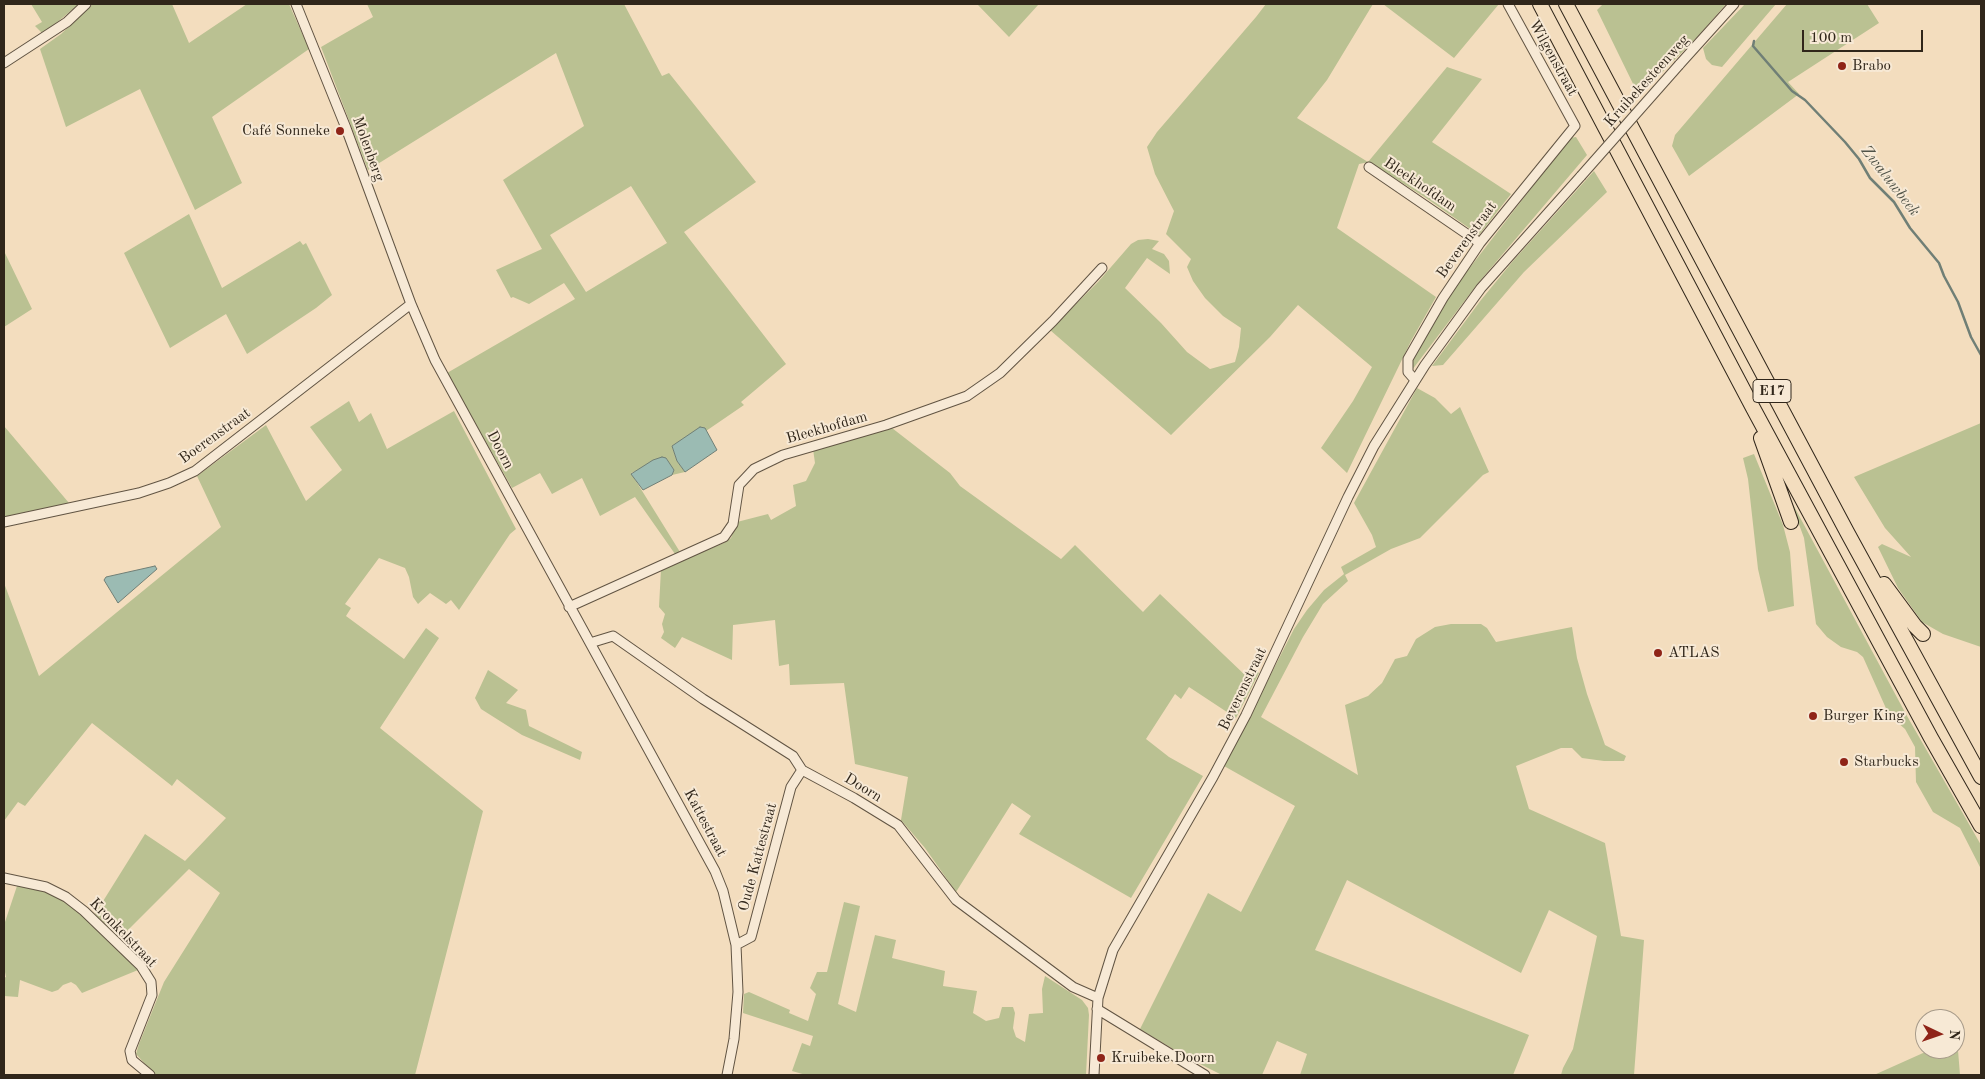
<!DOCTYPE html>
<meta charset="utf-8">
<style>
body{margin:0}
#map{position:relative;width:1985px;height:1079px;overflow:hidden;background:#f3ddbe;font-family:"Old Standard TT",serif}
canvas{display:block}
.frame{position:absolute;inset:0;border:5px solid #30261a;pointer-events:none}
.north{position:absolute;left:1915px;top:1009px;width:50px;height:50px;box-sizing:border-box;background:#f7e9d5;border:1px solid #a79b8a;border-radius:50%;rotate:93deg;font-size:14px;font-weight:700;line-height:20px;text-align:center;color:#30261a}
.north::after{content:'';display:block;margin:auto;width:18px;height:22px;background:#8f2418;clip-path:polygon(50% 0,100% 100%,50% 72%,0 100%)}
.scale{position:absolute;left:1802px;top:30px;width:121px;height:22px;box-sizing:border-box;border:2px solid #30261a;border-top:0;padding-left:6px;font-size:15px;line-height:18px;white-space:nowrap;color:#30261a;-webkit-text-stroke:4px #f7e9d5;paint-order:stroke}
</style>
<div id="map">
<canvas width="1985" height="1079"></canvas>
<div class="frame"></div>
<div class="north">N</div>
<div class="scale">100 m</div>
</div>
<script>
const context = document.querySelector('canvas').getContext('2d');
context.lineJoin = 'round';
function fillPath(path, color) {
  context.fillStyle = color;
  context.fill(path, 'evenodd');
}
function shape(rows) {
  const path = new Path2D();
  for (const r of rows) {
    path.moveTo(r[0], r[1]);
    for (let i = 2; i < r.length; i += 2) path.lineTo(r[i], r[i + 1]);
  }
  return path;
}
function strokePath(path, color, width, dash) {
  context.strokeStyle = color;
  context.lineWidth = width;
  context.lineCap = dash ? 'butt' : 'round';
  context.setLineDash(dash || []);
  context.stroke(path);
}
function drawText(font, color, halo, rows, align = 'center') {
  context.font = font + ' "Old Standard TT",serif';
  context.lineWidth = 4;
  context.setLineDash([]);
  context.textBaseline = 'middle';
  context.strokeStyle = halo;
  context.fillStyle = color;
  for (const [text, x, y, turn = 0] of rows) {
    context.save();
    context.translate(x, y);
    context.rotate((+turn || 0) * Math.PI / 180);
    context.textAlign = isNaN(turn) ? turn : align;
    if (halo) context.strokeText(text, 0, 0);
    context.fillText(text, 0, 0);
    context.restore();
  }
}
const green = shape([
 [31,4,79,4,43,34,35,26,42,22],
 [93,4,172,4,189,43,247,4,289,4,309,49,212,117,242,183,195,210,140,89,66,127,40,49,61,34],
 [367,4,624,4,662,76,669,73,756,182,684,232,786,364,741,402,744,405,706,431,704,428,672,446,677,461,685,472,672,475,674,470,666,458,631,473,680,552,675,554,635,497,600,516,582,478,552,494,540,473,512,488,447,373,575,299,564,283,529,304,513,297,511,298,496,270,542,249,503,180,584,126,556,53,368,170,321,47,373,17],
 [631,186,667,243,586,292,550,235],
 [977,4,1039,4,1009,37],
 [1266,4,1373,4,1327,80,1297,118,1368,162,1447,67,1482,79,1432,142,1511,194,1479,235,1426,198,1369,162,1359,164,1337,228,1436,297,1411,341,1347,473,1321,448,1353,401,1372,367,1298,305,1270,337,1171,435,1050,330,1098,282,1131,244,1138,240,1148,239,1159,241,1152,249,1164,254,1169,261,1170,274,1147,258,1125,288,1161,323,1187,352,1210,369,1235,362,1239,347,1241,328,1223,316,1205,298,1193,281,1187,267,1191,259,1166,234,1174,211,1155,174,1147,147,1157,132,1256,17],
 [1383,4,1499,4,1454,58],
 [1603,4,1726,4,1700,34,1639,96,1597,10],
 [1745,4,1776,4,1722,67,1712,65,1706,59,1703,48],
 [1787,4,1867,4,1879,23,1788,82,1799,94,1689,176,1672,146,1675,135],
 [1576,137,1587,155,1479,282,1412,370,1410,363,1451,292,1570,138],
 [1594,171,1607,192,1524,272,1443,365,1432,366,1481,300,1513,261],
 [189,214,222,288,300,241,303,245,306,243,332,295,316,308,247,354,226,314,170,348,124,253],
 [4,251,32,309,4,327],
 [1417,388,1435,398,1451,414,1460,407,1489,472,1483,475,1420,538,1391,549,1345,575,1348,581,1323,604,1303,637,1261,717,1358,775,1345,705,1368,696,1382,683,1395,659,1407,656,1416,639,1435,627,1451,624,1481,624,1487,628,1496,642,1572,627,1577,658,1587,694,1605,745,1626,756,1624,761,1604,761,1582,758,1572,748,1561,748,1516,766,1529,809,1605,843,1621,936,1644,940,1634,1075,1561,1075,1563,1068,1573,1049,1597,936,1549,910,1521,973,1347,880,1315,950,1529,1035,1513,1075,1300,1075,1307,1054,1277,1041,1262,1075,1222,1075,1188,1058,1140,1029,1208,893,1241,912,1295,806,1224,766,1294,629,1307,610,1324,590,1344,574,1341,567,1376,547,1372,535,1354,503],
 [349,401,359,422,371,413,387,449,454,411,516,529,510,534,459,610,451,600,446,604,430,593,418,604,413,597,409,577,405,568,379,558,345,604,351,608,346,616,404,659,426,628,439,638,380,728,483,811,415,1075,155,1075,136,1054,139,1044,164,982,220,893,189,869,120,938,95,914,145,834,185,861,226,818,177,779,172,786,92,723,25,806,18,802,4,821,4,583,39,676,221,527,197,476,266,425,306,501,342,470,310,427],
 [903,413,906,423,892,428,950,473,960,486,1061,559,1075,545,1143,612,1160,594,1246,676,1253,668,1259,673,1236,718,1189,687,1181,699,1175,694,1146,739,1169,757,1203,776,1131,898,1019,834,1031,816,1012,803,956,892,925,848,901,820,908,777,855,764,844,683,790,685,789,664,779,666,775,620,733,625,732,660,682,637,675,648,661,638,664,632,662,624,665,614,659,607,661,569,724,543,731,538,737,522,768,514,771,520,796,506,793,485,806,481,815,463,813,449,844,435],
 [1981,423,1981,647,1943,634,1922,622,1898,588,1878,547,1882,544,1911,557,1885,528,1854,477],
 [4,426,69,503,4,518],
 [1754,454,1783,525,1790,552,1794,606,1768,612,1758,569,1748,479,1743,458],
 [1789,497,1907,716,1981,845,1981,869,1960,828,1933,812,1916,782,1915,747,1905,729,1889,715,1863,657,1857,652,1841,647,1827,637,1816,624,1804,538],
 [488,670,518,690,506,703,526,710,529,726,582,752,580,760,522,735,481,709,475,698],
 [17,886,38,888,58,896,81,913,138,970,82,993,76,985,71,982,63,985,58,990,52,992,20,980,18,997,4,996,4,978,6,977,4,967,4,925],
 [844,902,860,906,838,1004,856,1012,875,935,896,940,892,958,945,971,943,986,977,991,973,1013,986,1021,999,1018,1002,1007,1013,1007,1015,1013,1013,1028,1016,1037,1025,1042,1029,1014,1043,1013,1042,989,1045,976,1082,1000,1088,1008,1089,1015,1086,1075,806,1075,792,1071,802,1043,810,1046,813,1036,743,1013,744,994,749,992,790,1010,789,1013,808,1021,816,994,810,988,817,972,827,972],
 [1957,1038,1960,1075,1874,1075,1932,1049,1955,1049,1955,1039]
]);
const water = shape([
 [700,427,705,428,717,450,685,472,677,461,672,446,700,427],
 [662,457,666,458,674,470,672,475,643,490,631,474,653,460,662,457],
 [155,566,157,569,118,603,104,580,106,577,155,566]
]);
const stream = shape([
 [1754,41,1753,46,1792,91,1805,100,1845,142,1859,159,1870,178,1894,202,1910,228,1939,263,1944,276,1958,302,1971,337,1981,355]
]);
const minor = shape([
 [296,4,346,128,411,304,435,360,715,871,723,891,736,945,738,992,734,1039,727,1075],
 [4,63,67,22,86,4],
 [1679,65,1734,4],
 [1369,167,1480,243],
 [1415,380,1408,372,1408,359,1443,298,1480,243,1575,126,1508,4],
 [4,522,139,493,169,483,195,471,411,304],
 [569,607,724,537,733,524,739,485,754,469,783,455,886,425,967,396,1000,373,1053,321,1102,268],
 [590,643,613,636,703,699,793,756,802,770,854,798,898,825,956,900,1073,987,1098,998],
 [4,878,46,887,66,897,84,911,141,966,151,982,152,995,130,1051,132,1060,150,1075],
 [736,945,751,937,791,787,802,770],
 [1097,1009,1205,1075],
 [1094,1075,1098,998,1113,950,1213,777,1246,715,1348,497,1374,446,1425,365,1481,288,1581,176]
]);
const highway = shape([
 [1540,4,1753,408,1931,738,1981,826],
 [1566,4,1847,532,1981,777],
 [1761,438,1791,522],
 [1884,584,1915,626,1923,634]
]);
const minorBridge = shape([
 [1581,176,1679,65]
]);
const markers = [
 [1842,66,5,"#8f2418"],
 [340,131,5,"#8f2418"],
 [1658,653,5,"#8f2418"],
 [1813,716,5,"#8f2418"],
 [1844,762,5,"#8f2418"],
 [1101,1058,5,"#8f2418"]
];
const shields = [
 [1772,391,38]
];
const shieldNames = [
 ["E17",1772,391]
];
const streetNames = [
 ["Wilgenstraat",1553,58,61],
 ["Kruibekesteenweg",1647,81,-48],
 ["Molenberg",368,149,70],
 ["Bleekhofdam",1420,185,34],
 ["Beverenstraat",1467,240,-54],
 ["Bleekhofdam",827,428,-16],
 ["Boerenstraat",215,436,-36],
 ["Doorn",500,450,62],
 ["Beverenstraat",1243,689,-64],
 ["Doorn",863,788,31],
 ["Kattestraat",705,823,62],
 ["Oude Kattestraat",758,857,-75],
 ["Kronkelstraat",123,933,46]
];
const poiNames = [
 ["Brabo",1852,66],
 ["Café Sonneke",330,131,"right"],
 ["ATLAS",1668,653],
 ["Burger King",1823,716],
 ["Starbucks",1854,762],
 ["Kruibeke Doorn",1111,1058]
];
const waterNames = [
 ["Zwaluwbeek",1890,181,52]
];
fillPath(green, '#bac192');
fillPath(water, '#9bbbb3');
strokePath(water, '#707f76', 1);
strokePath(stream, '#707f76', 2.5);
strokePath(minor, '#615443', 11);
strokePath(highway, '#30261a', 16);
strokePath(minor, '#f7e9d5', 9);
strokePath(highway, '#f3ddbe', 14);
strokePath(minorBridge, '#615443', 11, []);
strokePath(minorBridge, '#f7e9d5', 9);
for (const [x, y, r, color] of markers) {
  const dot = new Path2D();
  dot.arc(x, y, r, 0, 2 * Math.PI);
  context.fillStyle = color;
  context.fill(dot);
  strokePath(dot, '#f7e9d5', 2);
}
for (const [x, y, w] of shields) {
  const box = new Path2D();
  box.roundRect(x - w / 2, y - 11.5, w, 23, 4);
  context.fillStyle = '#f7e9d5';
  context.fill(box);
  strokePath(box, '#30261a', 1);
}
drawText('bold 14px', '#30261a', null, shieldNames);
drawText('15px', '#30261a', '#f7e9d5', streetNames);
drawText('15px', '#30261a', '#f7e9d5', poiNames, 'left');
drawText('italic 16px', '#505348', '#f7e9d5', waterNames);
</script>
